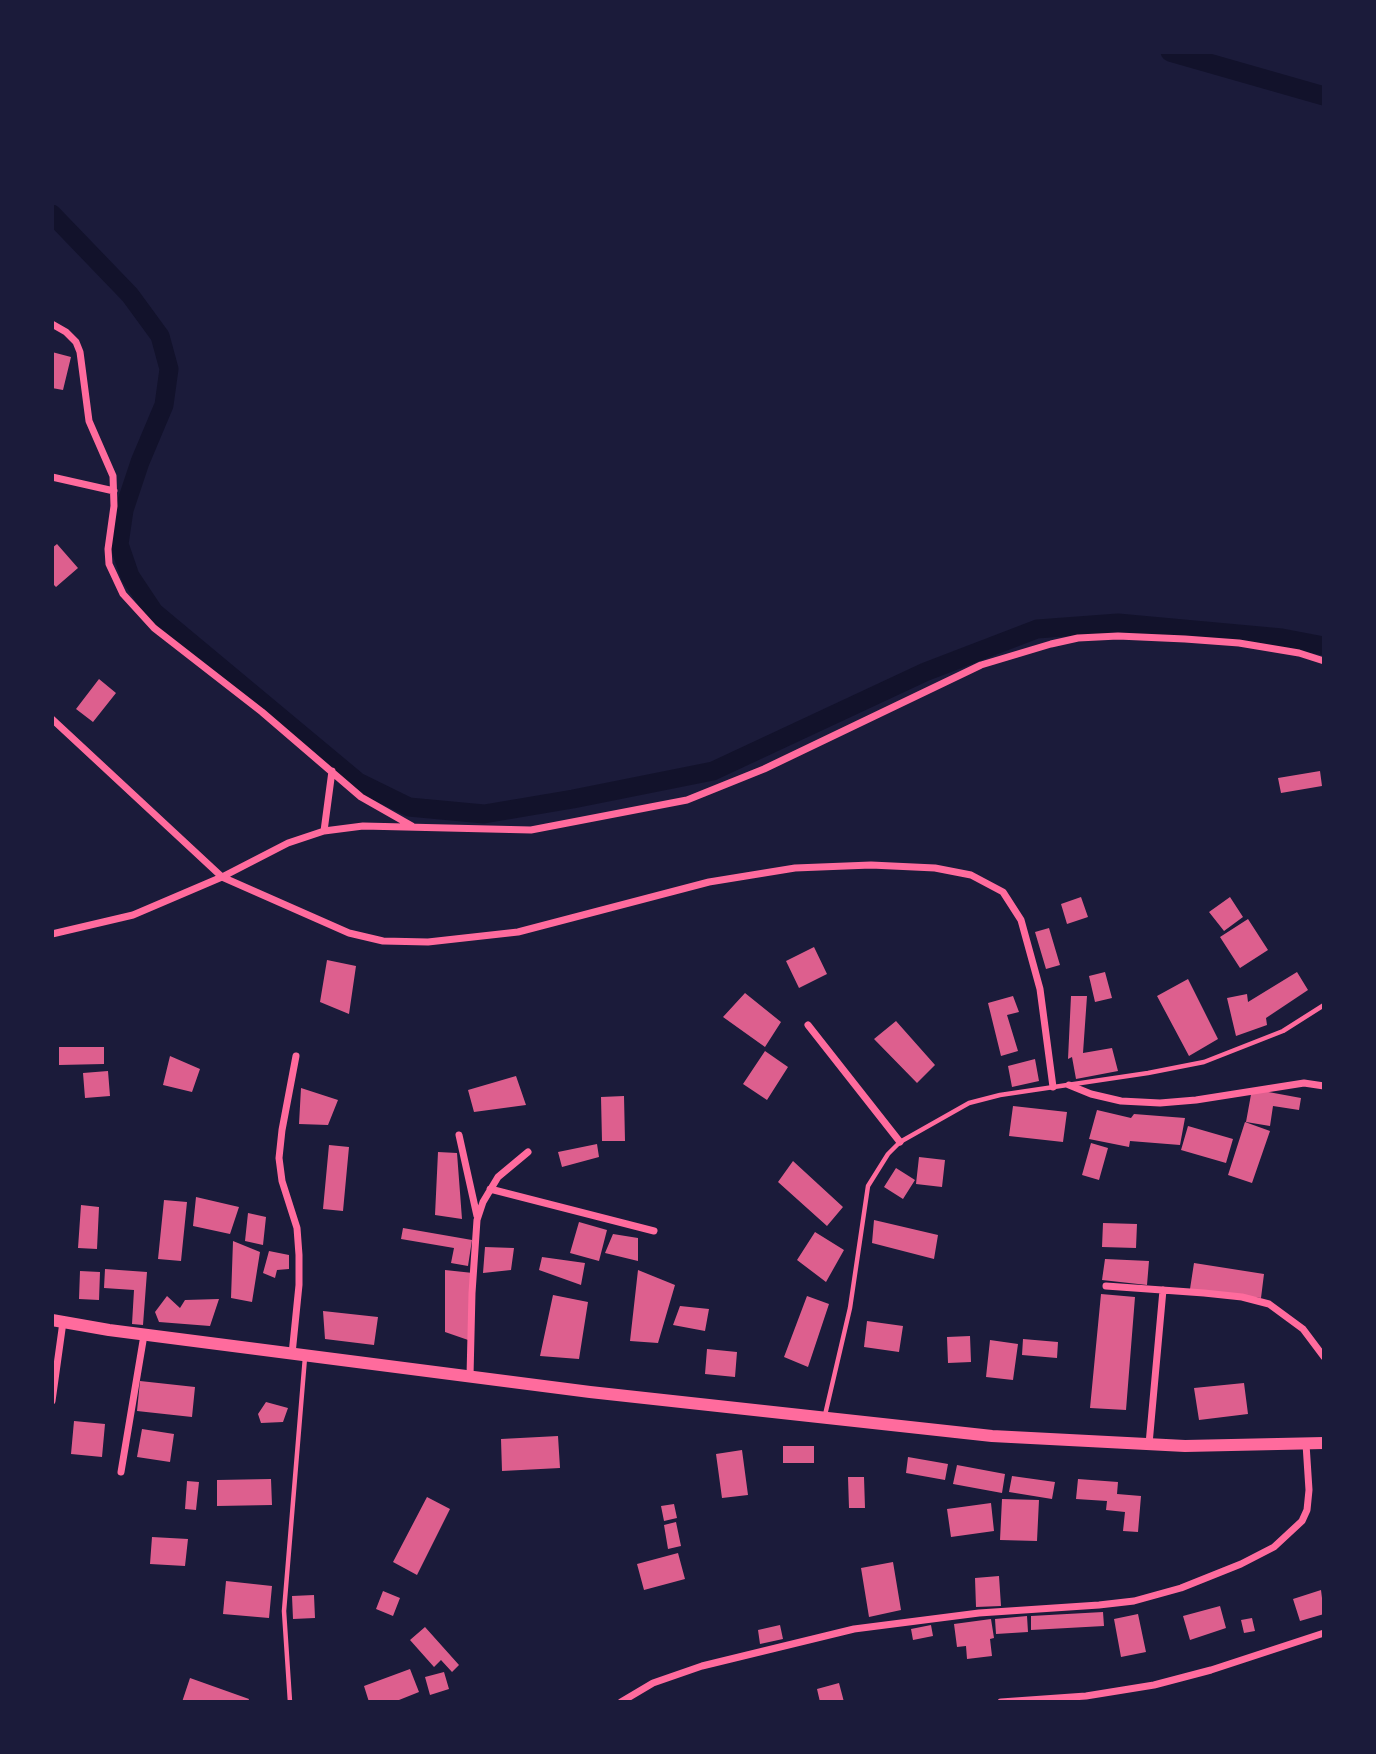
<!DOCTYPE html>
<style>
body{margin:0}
#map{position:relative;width:1376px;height:1754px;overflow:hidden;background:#1b1b3a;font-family:"Nunito Sans",sans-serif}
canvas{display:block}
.frame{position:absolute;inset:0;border:54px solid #1b1b3a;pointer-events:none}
</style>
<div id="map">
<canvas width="1376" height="1754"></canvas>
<div class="frame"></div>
</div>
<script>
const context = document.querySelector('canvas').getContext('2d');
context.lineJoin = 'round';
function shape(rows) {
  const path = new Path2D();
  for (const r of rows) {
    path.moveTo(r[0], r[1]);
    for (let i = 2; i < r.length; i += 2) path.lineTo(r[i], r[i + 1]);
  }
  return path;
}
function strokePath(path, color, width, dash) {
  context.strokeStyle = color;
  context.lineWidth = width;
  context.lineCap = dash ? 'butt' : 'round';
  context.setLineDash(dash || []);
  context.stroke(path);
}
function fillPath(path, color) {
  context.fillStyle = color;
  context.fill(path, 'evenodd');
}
const canal = shape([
 [1170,52,1324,96],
 [52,214,130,295,160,336,169,369,164,405,140,462,124,510,119,544,130,576,154,612,358,782,409,807,484,814,573,799,713,771,925,672,1037,629,1118,623,1282,638,1324,646]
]);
const building = shape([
 [52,352,71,357,63,390,52,388],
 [57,544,78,568,56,587,52,583,52,548],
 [99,679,116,693,93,722,76,709],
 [1320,771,1322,786,1281,793,1278,778],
 [1081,897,1088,917,1067,924,1061,904],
 [1230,897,1243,917,1224,931,1209,912],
 [1248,919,1268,950,1240,968,1220,937],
 [1049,928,1060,965,1046,969,1035,932],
 [814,947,827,974,799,988,786,961],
 [327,960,356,966,349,1014,320,1002],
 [1105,972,1112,998,1095,1002,1089,976],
 [1297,972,1308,990,1266,1018,1267,1025,1236,1036,1227,998,1247,994,1248,1002],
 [1188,979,1218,1039,1189,1056,1157,996],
 [745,993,781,1022,765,1047,723,1017],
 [1013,996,1019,1012,1007,1015,1018,1051,1001,1056,988,1003],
 [1071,996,1087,996,1083,1053,1112,1048,1118,1071,1076,1079,1072,1057,1068,1059],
 [896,1021,935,1065,917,1083,874,1039],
 [59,1047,104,1047,104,1064,59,1065],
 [765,1051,788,1067,767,1100,743,1084],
 [170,1056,200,1069,192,1092,163,1085],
 [1035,1059,1039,1081,1012,1087,1008,1066],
 [108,1071,110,1096,85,1098,83,1073],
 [516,1076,526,1105,474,1112,468,1090],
 [301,1088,338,1100,328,1125,299,1124],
 [1252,1089,1301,1098,1299,1110,1273,1106,1270,1126,1246,1122],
 [624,1096,625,1141,602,1141,601,1097],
 [1013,1106,1067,1112,1063,1142,1009,1136],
 [1097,1110,1131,1118,1134,1114,1185,1118,1180,1145,1130,1141,1129,1147,1089,1139],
 [1245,1122,1270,1131,1252,1183,1228,1175],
 [1188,1126,1233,1139,1226,1163,1181,1150],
 [1091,1143,1108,1148,1099,1180,1082,1175],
 [597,1144,599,1157,562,1167,558,1152],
 [329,1145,349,1147,343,1211,323,1209],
 [438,1152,457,1153,462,1219,435,1215],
 [919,1157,945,1160,942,1187,916,1184],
 [793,1161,843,1207,827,1226,778,1182],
 [896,1168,915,1180,903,1199,884,1187],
 [196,1197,239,1207,230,1234,193,1226],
 [164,1200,187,1202,181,1261,158,1259],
 [81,1205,99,1207,97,1249,78,1248],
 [248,1213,266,1217,263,1245,245,1241],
 [874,1220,938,1235,934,1259,872,1243],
 [579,1222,607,1230,599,1261,570,1253],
 [1103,1223,1137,1224,1136,1248,1102,1247],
 [403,1228,472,1240,468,1266,451,1263,454,1248,401,1239],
 [815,1232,844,1250,826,1282,797,1260],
 [613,1234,638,1238,638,1261,605,1253],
 [233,1241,260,1252,252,1302,231,1298],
 [485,1247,514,1248,511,1270,483,1273],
 [269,1251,289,1255,289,1269,277,1270,275,1278,263,1273],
 [542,1257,585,1263,581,1285,539,1270],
 [1105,1259,1149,1261,1147,1285,1102,1280],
 [1194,1263,1264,1274,1261,1298,1190,1289],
 [105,1269,147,1272,143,1325,132,1324,134,1290,104,1288],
 [445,1270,473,1273,471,1341,445,1332],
 [638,1270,675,1285,658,1343,630,1341],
 [80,1271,100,1272,99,1300,79,1299],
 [1101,1294,1135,1297,1126,1410,1090,1408],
 [553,1295,588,1302,579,1359,540,1356],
 [167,1296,180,1308,185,1300,219,1299,210,1326,159,1322,155,1312],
 [807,1296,829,1304,808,1367,784,1357],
 [680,1306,709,1309,705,1331,673,1325],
 [323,1311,378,1317,374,1345,325,1339],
 [867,1321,903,1326,899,1352,864,1347],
 [970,1336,971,1362,948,1363,947,1337],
 [1023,1339,1058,1342,1057,1358,1022,1355],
 [990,1340,1018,1344,1013,1380,986,1377],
 [707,1349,737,1352,735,1377,705,1374],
 [140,1381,195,1387,192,1417,137,1411],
 [1244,1383,1248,1414,1199,1420,1194,1388],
 [266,1402,288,1408,283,1422,261,1423,258,1414],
 [74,1421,105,1424,102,1457,71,1454],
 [142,1429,174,1434,170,1462,137,1457],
 [558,1436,560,1468,502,1471,501,1439],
 [783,1446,814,1446,814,1463,783,1463],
 [742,1450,748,1495,722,1498,716,1454],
 [908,1457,948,1464,945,1480,906,1473],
 [957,1465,1005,1474,1002,1493,953,1484],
 [1012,1476,1055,1482,1052,1499,1009,1492],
 [848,1477,864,1477,865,1508,849,1508],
 [271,1479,272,1505,217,1506,217,1480],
 [1078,1479,1118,1482,1117,1494,1141,1496,1138,1532,1123,1531,1125,1512,1106,1510,1107,1501,1076,1499],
 [187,1481,199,1482,196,1510,185,1509],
 [427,1497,450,1509,417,1575,393,1562],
 [1002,1499,1039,1500,1037,1541,1000,1540],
 [991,1503,994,1531,951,1537,947,1509],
 [674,1504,677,1518,664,1521,661,1506],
 [676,1522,681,1546,668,1549,664,1525],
 [152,1537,188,1539,185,1566,150,1564],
 [678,1553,685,1579,644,1590,637,1564],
 [893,1562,901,1610,869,1617,861,1568],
 [999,1576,1001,1606,976,1607,975,1578],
 [226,1581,272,1586,269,1618,223,1614],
 [1321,1590,1324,1614,1300,1621,1293,1599],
 [383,1591,400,1598,393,1616,376,1609],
 [314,1595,315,1618,293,1619,292,1596],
 [1220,1606,1226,1628,1190,1640,1183,1616],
 [1103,1612,1104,1626,1031,1630,1031,1616],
 [1138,1614,1146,1652,1121,1657,1114,1619],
 [1027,1616,1028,1632,996,1634,995,1619],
 [1252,1618,1255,1631,1244,1633,1241,1620],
 [991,1619,994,1638,990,1639,992,1656,967,1659,966,1646,957,1647,954,1624],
 [780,1625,783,1639,760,1644,758,1630],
 [931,1625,933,1636,913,1640,911,1629],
 [425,1627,459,1665,452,1672,441,1660,434,1667,410,1640],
 [410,1669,419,1692,394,1702,369,1702,364,1686],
 [444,1672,449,1689,430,1695,425,1677],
 [190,1678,249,1699,248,1702,182,1702],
 [839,1683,844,1702,820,1702,817,1689]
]);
const service = shape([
 [825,1415,850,1308,868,1186,888,1154,900,1142,969,1103,1000,1095,1148,1073,1204,1062,1283,1031,1324,1005],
 [290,1702,284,1611,305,1357]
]);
const minor = shape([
 [52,324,66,332,76,342,80,352,89,421,113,476,114,506,108,549,109,564,123,594,154,628,262,712,361,797,412,826],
 [52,477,114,491],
 [52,719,222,877,349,933,383,941,428,942,518,932,709,882,795,868,871,865,935,868,971,875,1003,892,1021,920,1040,989,1053,1087],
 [324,831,332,771],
 [52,934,133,915,222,877,288,843,324,831,363,826,531,830,687,800,764,769,981,665,1051,644,1078,638,1118,636,1185,639,1239,643,1299,653,1324,661],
 [808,1025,900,1142],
 [1069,1085,1091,1094,1121,1101,1160,1103,1196,1100,1304,1083,1324,1086],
 [459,1135,477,1216],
 [490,1189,654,1231],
 [1106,1286,1204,1293,1242,1297,1269,1304,1303,1329,1324,1357],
 [292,1354,299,1285,299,1255,297,1228,282,1181,279,1158,282,1130,296,1056],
 [470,1376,472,1293,477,1220,483,1202,498,1177,528,1152],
 [52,1401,63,1322],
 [1149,1444,1163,1290],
 [121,1472,144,1335],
 [621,1702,653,1683,702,1666,854,1629,979,1613,1099,1605,1134,1601,1181,1588,1241,1564,1274,1547,1302,1521,1307,1510,1309,1490,1306,1444],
 [1001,1702,1086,1696,1154,1685,1211,1670,1324,1633]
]);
const tertiary = shape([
 [52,1320,109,1330,590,1392,992,1436,1185,1446,1324,1443]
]);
strokePath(canal, '#12122b', 19);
fillPath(building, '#dd5f8e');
strokePath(service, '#ff6b9d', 4.5);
strokePath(minor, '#ff6b9d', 7);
strokePath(tertiary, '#ff6b9d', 12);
</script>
